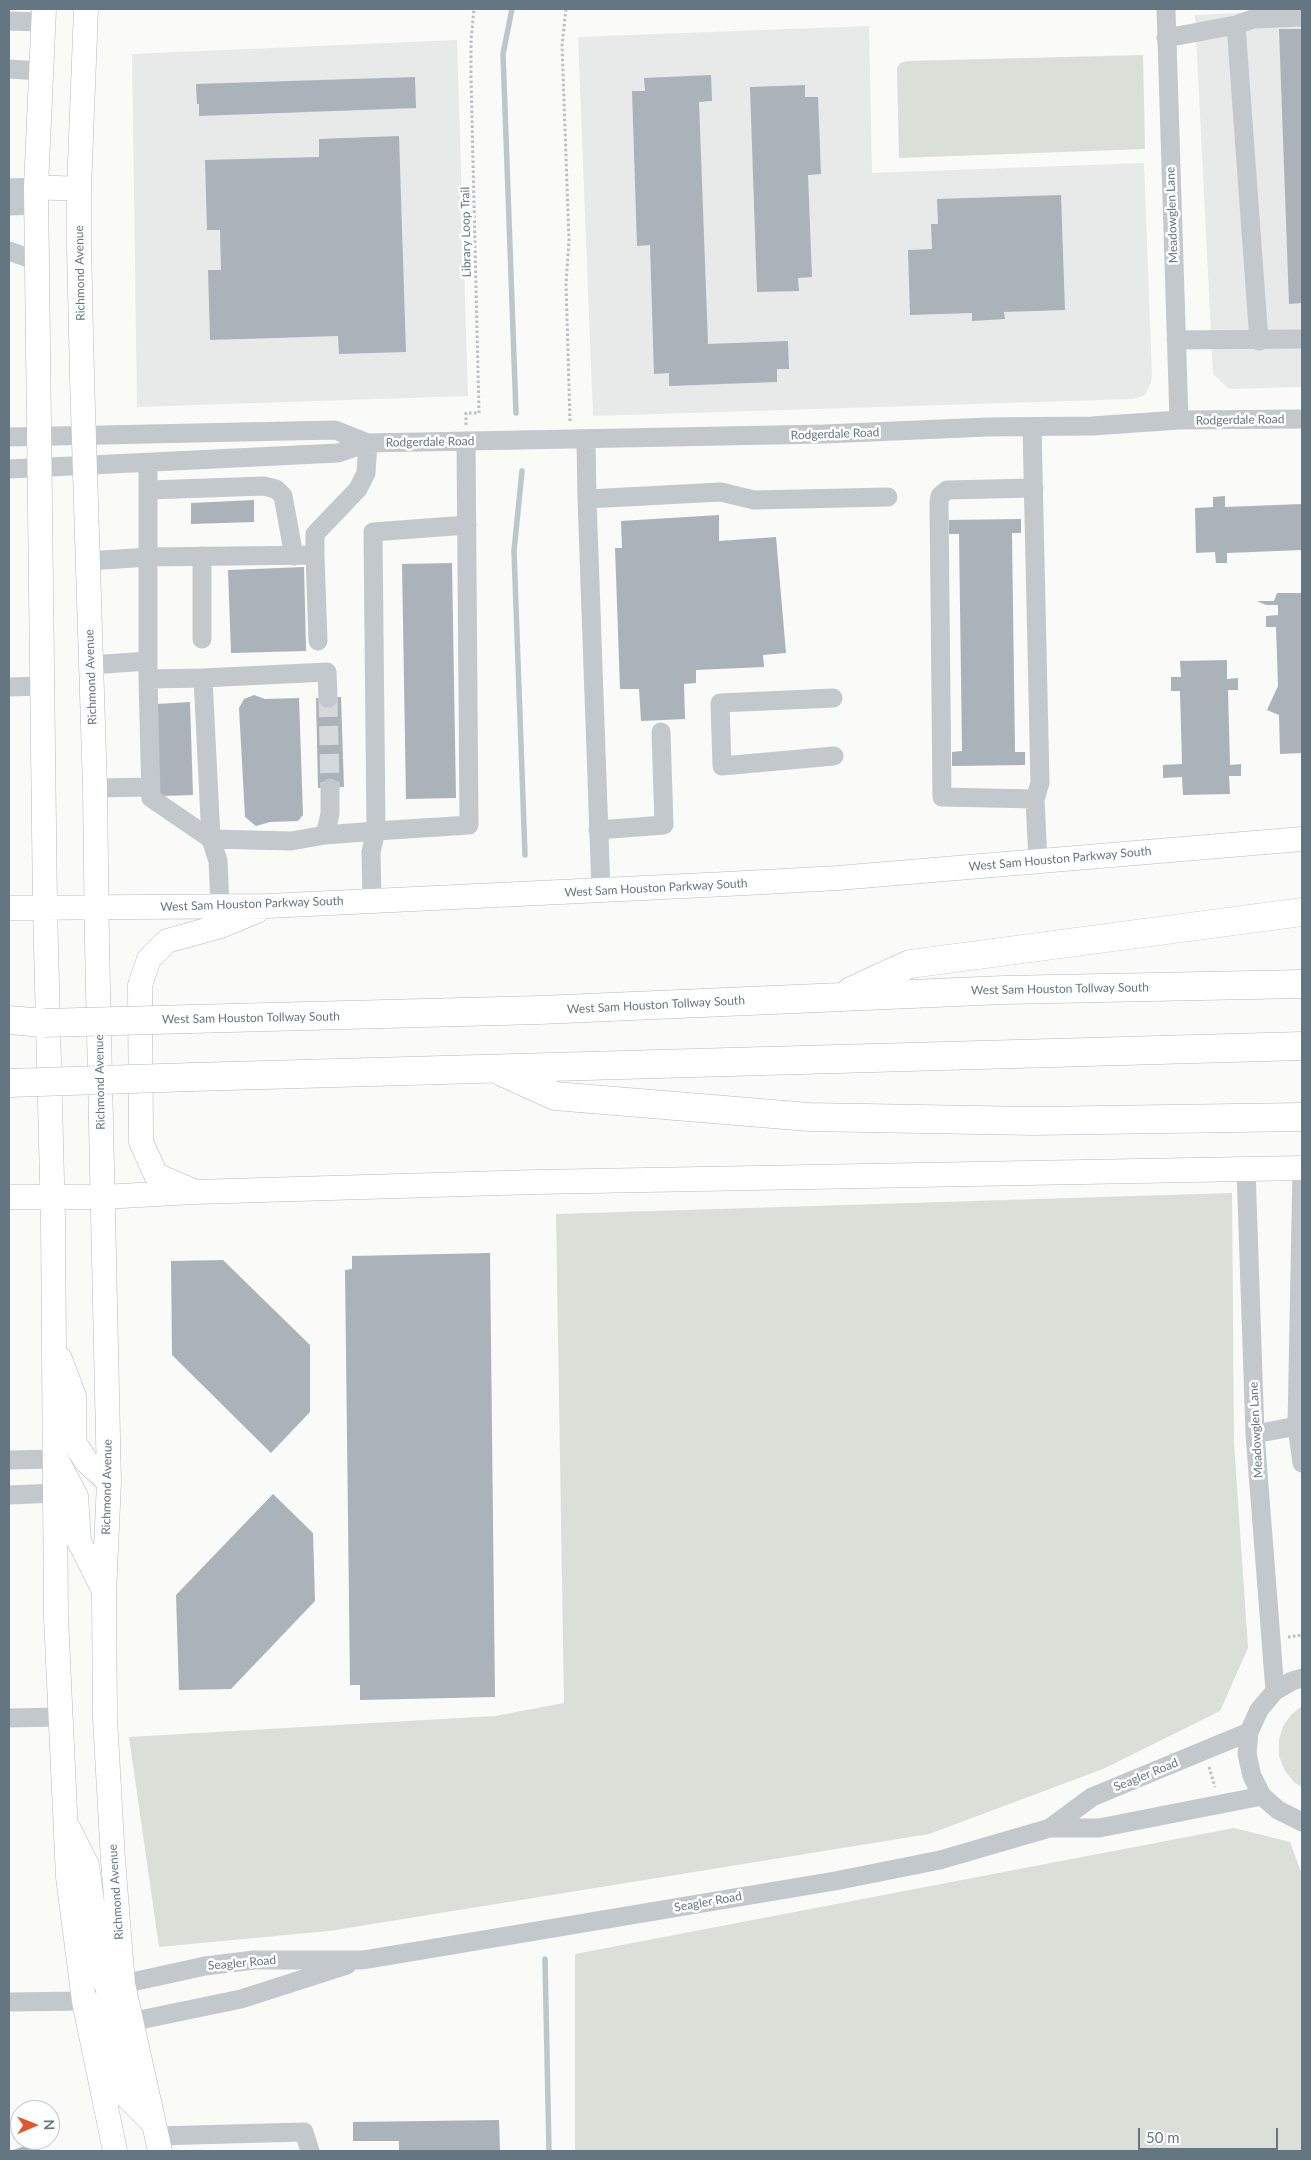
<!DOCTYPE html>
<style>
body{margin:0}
#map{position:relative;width:1311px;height:2160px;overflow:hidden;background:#fafaf8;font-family:Lato,sans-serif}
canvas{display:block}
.frame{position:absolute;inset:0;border:10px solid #657683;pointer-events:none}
.north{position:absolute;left:10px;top:2100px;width:50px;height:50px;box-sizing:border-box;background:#fff;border:1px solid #c1c8cd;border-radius:50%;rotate:89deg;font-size:14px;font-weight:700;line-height:20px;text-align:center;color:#657683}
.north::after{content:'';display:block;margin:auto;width:18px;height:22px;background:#e4572e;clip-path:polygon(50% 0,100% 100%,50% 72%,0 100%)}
.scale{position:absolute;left:1138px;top:2128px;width:140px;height:22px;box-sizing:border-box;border:2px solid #657683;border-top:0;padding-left:6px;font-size:15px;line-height:18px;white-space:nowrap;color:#657683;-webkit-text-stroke:4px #fff;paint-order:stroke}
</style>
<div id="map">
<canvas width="1311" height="2160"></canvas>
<div class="frame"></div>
<div class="north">N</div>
<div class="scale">50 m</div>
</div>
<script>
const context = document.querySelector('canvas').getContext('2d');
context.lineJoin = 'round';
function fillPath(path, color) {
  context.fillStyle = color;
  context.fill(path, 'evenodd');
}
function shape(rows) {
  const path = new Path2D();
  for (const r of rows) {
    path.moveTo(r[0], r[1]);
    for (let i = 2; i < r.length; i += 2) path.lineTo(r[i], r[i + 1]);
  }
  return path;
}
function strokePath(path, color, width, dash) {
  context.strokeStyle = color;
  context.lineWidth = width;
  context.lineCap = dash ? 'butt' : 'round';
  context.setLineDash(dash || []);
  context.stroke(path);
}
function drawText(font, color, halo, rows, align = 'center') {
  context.font = font + ' Lato,sans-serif';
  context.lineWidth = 5;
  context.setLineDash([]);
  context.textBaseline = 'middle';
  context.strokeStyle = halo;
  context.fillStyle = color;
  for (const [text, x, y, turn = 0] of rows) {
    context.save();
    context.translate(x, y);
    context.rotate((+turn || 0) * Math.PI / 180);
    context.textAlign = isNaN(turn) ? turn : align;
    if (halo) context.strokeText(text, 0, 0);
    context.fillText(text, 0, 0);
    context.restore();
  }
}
const built = shape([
 [1302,10,1302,387,1229,389,1213,374,1195,15],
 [869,26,872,173,1144,163,1152,375,1151,383,1145,395,1133,399,593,416,578,37],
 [457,40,468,396,137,407,132,54]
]);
const green = shape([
 [1143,55,1145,149,899,158,897,68,900,63,908,61],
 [1232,1193,1234,1443,1248,1648,1220,1711,1103,1769,929,1834,329,1931,159,1947,129,1737,495,1716,564,1703,556,1214],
 [1302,1706,1302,1787,1295,1783,1285,1771,1279,1756,1279,1740,1283,1726,1291,1715],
 [1234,1828,1290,1842,1302,1875,1302,2151,575,2151,575,1954]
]);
const stream = shape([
 [512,9,503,54,516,413],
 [522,471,514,551,525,855],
 [545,1959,549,2151]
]);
const building = shape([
 [1279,29,1302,29,1302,303,1289,304],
 [711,75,712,101,699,102,708,344,788,341,789,369,777,369,777,382,669,386,669,373,654,374,650,245,637,246,632,91,645,91,644,78],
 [415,77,416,108,199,116,199,104,197,104,196,84],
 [805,85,805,97,818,97,821,174,808,175,812,277,798,278,799,291,757,292,750,87],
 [399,136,406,352,339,354,338,336,210,340,208,270,221,270,220,230,207,230,205,160,319,157,319,139],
 [1061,195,1065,310,1004,312,1005,319,972,321,972,313,910,315,908,250,932,249,931,224,938,224,937,199],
 [1225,496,1225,507,1302,504,1302,550,1227,553,1227,563,1216,563,1215,552,1196,553,1195,508,1213,507,1213,497],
 [254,500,254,522,191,524,191,503],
 [719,515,719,541,776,537,786,653,763,655,764,667,696,670,696,683,684,684,685,719,641,721,639,689,620,689,615,548,622,548,621,521],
 [1021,519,1021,533,1012,533,1015,752,1025,752,1025,765,952,766,952,752,962,751,959,534,949,534,949,520],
 [452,563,456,798,406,799,402,564],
 [304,567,306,651,231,653,228,570],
 [1277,593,1302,593,1302,753,1280,754,1279,715,1267,710,1278,686,1276,627,1266,627,1266,616,1278,615,1278,605,1266,605,1257,601,1274,601],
 [1227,660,1227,679,1238,678,1238,690,1228,690,1230,765,1241,764,1241,776,1229,776,1230,794,1183,795,1182,777,1163,778,1163,765,1182,764,1180,691,1171,691,1171,677,1181,677,1180,661],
 [254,695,265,699,299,698,303,815,298,821,270,822,256,826,245,817,239,708,244,699],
 [341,697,344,787,318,788,316,698],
 [190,702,193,795,160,796,157,704],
 [490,1253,495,1697,360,1700,360,1685,350,1685,345,1270,352,1269,352,1256],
 [223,1260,310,1345,310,1412,271,1453,172,1355,171,1261],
 [273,1494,313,1533,315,1601,231,1689,179,1690,176,1595],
 [499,2120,500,2151,399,2151,399,2141,353,2141,353,2122],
 [37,2142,40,2151,10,2151]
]);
const minorTunnel = shape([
 [328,698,330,788]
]);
const path = shape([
 [566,9,562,45,569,240,566,284,570,421],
 [466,425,466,413,479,413,471,77,471,40,474,9],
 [1288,1637,1302,1635],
 [1209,1767,1215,1787]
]);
const minor = shape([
 [1166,9,1179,420],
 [9,21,43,22],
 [1236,25,1253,19,1302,17],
 [1166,38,1236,25,1259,341],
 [9,69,41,71],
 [9,188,36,187],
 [9,206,36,205],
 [9,251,37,261],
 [1176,340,1302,339],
 [1032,427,1040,783,1035,799,1038,861],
 [9,437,335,430,368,443],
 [586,439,587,499],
 [148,462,148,679,151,798,211,839,291,841,325,835,376,831,373,532,467,525],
 [9,469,338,453,368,443,824,434,988,427,1092,426,1179,420,1302,419],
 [1034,488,947,490,940,496,939,502,942,797,1035,799],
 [149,490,264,486,276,489,283,496,294,556],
 [315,555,318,641],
 [202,556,202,639],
 [88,561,149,557,315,555,315,534,358,489,366,473,368,443],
 [91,665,148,661],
 [203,678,327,672,328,698],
 [148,679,203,678,211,839,218,861,220,906],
 [9,687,42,686],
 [833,698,720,703,722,766,834,756],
 [95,788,151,787],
 [598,830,664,825,661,732],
 [325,835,330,814,330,788],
 [601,891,587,499,721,492,754,500,888,497],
 [372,900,371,852,376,831,469,825,466,441],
 [1302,1168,1297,1426,1302,1463],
 [1246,1169,1255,1434,1275,1691],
 [1255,1434,1297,1426],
 [9,1460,56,1459],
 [9,1495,56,1493],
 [1302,1678,1292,1681,1275,1691,1259,1710,1249,1732,1247,1754,1252,1776,1262,1796,1278,1810,1302,1822],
 [9,1718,60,1717],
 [1050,1828,1092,1797,1249,1732],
 [123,1984,205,1966,254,1960,363,1960,835,1881,940,1860,1050,1828,1099,1828,1262,1796],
 [9,2002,84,2001],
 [130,2022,241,1999,347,1965],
 [156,2136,304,2132,310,2151]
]);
const major = shape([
 [44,9,36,187,45,907,53,1219,56,1617,68,1877,84,2001,115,2151],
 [86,9,79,189,79,244,82,377,95,788,97,943,109,1482,104,1593,105,1718,113,1860,123,1984,160,2151],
 [36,187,79,189],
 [9,908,268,906,727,884,838,878,1302,839],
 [191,1190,156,1175,141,1142,140,985,149,959,167,941,221,926,257,911],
 [9,1197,103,1197,194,1192,536,1182,1302,1168],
 [60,1359,74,1396,74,1442,86,1461,109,1482],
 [58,1462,76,1496,79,1541,104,1591],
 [69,1829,87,1865,102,1974,109,1992,123,2012],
 [92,2004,103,2009,113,2024,125,2095,154,2124]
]);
const highway = shape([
 [851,991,910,964,1302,912],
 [191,1019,540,1010,1004,990,1302,984],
 [9,1020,44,1023],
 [502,1072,555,1096,809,1117,1033,1121,1302,1117],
 [193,1077,1302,1046]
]);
const highwayBridge = shape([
 [44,1023,191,1019],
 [9,1083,193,1077]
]);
const streetNames = [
 ["Meadowglen Lane",1172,215,-92],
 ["Library Loop Trail",466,232,-91],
 ["Richmond Avenue",80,273,-91],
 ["Rodgerdale Road",1240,420,-1],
 ["Rodgerdale Road",835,434,-2],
 ["Rodgerdale Road",430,442,-1],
 ["Richmond Avenue",91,677,-92],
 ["West Sam Houston Parkway South",1060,859,-5],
 ["West Sam Houston Parkway South",656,888,-3],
 ["West Sam Houston Parkway South",252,904,-2],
 ["West Sam Houston Tollway South",1060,989,-1],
 ["West Sam Houston Tollway South",656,1005,-3],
 ["West Sam Houston Tollway South",251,1018,-1],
 ["Richmond Avenue",100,1082,-91],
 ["Meadowglen Lane",1256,1430,-93],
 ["Richmond Avenue",107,1487,-89],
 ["Seagler Road",1146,1775,-22],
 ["Richmond Avenue",116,1892,-94],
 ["Seagler Road",708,1902,-10],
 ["Seagler Road",242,1963,-5]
];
fillPath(built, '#e8e9e9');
fillPath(green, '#dadfd7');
strokePath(stream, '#bbc7cb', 5.5);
fillPath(building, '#aab3b9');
strokePath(minorTunnel, '#d5d9db', 19, [19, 9]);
strokePath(major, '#b5babe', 25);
strokePath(highway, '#b4b9bd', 29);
strokePath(path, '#bbbfc2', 3, [2.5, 2.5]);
strokePath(minor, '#c3c8cc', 19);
strokePath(major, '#fff', 24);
strokePath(highway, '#fff', 28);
strokePath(highwayBridge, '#b4b9bd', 29, []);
strokePath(highwayBridge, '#fff', 28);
drawText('12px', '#657683', '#fff', streetNames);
</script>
